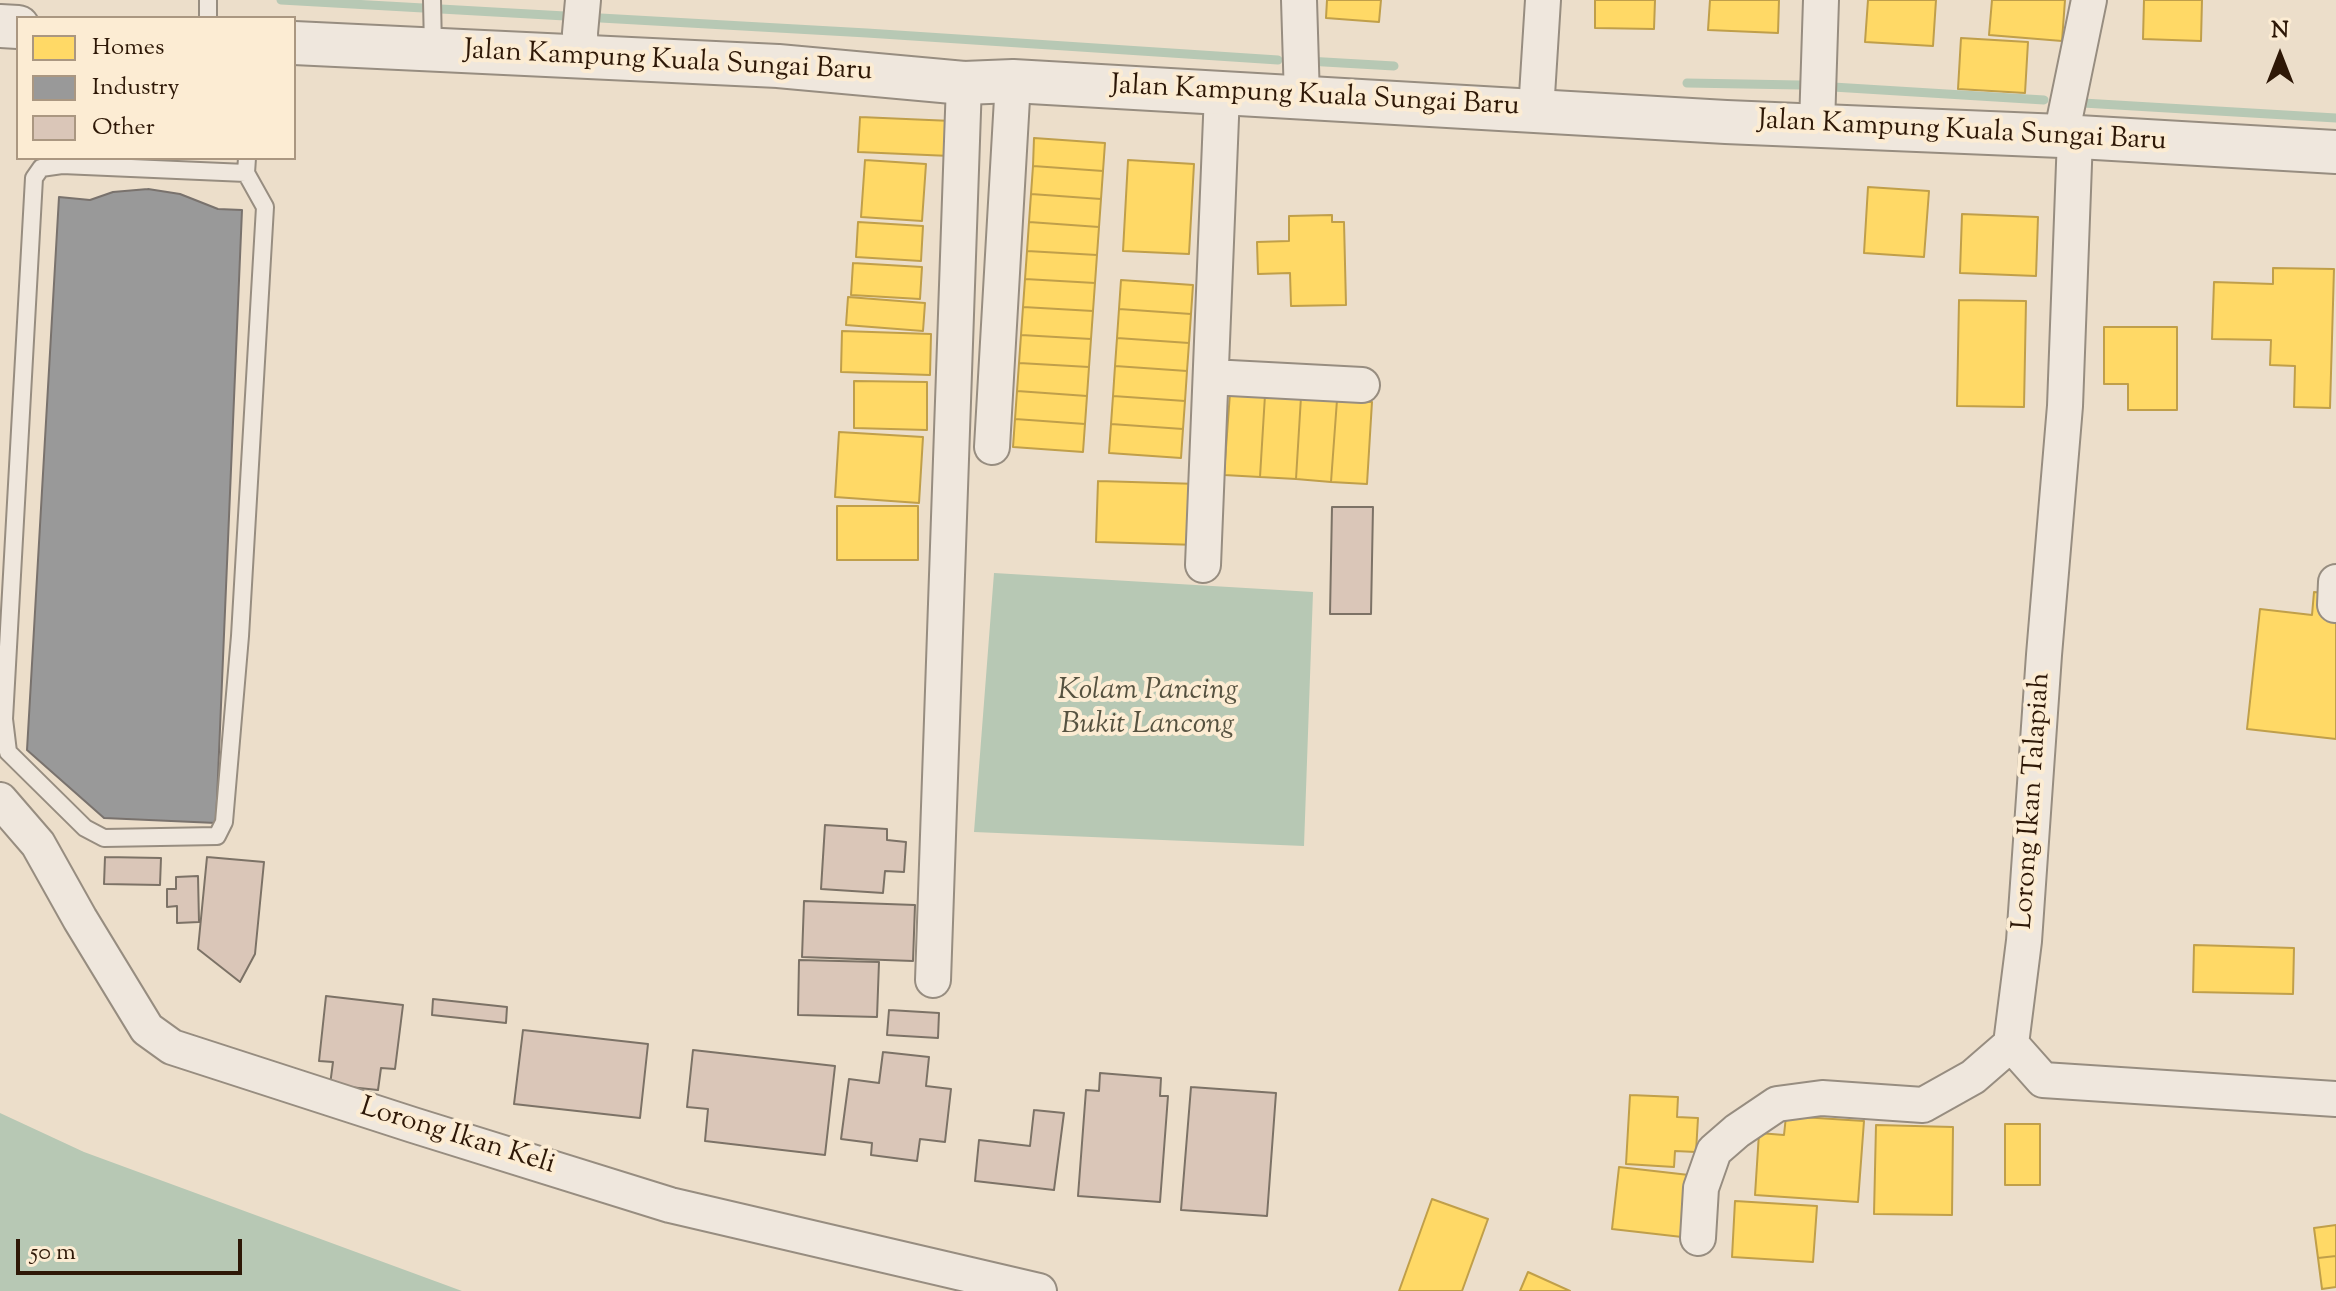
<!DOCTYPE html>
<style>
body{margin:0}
#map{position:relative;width:2336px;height:1291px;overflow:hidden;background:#ecdeca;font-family:"Sorts Mill Goudy",serif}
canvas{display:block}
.legend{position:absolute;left:16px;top:16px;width:280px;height:144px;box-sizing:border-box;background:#fcecd3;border:2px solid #aa9781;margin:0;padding:10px 14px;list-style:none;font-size:24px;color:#2e1807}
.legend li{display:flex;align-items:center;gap:16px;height:40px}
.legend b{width:40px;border:2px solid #aa9781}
.north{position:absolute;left:2240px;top:16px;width:80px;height:80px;-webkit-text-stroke:6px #fcecd3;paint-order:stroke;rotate:0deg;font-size:22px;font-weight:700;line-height:32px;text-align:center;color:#2e1807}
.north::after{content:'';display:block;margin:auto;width:28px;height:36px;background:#2e1807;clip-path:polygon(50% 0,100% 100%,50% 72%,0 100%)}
.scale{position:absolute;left:16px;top:1239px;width:226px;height:36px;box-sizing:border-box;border:4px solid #2e1807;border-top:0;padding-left:10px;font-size:24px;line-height:28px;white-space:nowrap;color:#2e1807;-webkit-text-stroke:6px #fcecd3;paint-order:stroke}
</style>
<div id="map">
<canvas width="2336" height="1291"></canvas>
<ul class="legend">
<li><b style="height:22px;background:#ffd966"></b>Homes</li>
<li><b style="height:22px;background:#999"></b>Industry</li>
<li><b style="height:22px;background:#dac6b8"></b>Other</li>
</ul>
<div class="north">N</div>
<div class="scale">50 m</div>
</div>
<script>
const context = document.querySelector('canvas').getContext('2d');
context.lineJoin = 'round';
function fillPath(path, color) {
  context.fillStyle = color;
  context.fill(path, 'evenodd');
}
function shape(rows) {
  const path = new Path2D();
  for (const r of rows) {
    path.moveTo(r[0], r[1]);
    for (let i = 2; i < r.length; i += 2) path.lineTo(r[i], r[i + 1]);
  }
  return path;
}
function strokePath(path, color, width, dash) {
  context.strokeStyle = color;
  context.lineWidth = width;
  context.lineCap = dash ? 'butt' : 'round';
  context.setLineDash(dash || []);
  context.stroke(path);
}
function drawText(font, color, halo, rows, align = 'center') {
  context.font = font + ' "Sorts Mill Goudy",serif';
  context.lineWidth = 8;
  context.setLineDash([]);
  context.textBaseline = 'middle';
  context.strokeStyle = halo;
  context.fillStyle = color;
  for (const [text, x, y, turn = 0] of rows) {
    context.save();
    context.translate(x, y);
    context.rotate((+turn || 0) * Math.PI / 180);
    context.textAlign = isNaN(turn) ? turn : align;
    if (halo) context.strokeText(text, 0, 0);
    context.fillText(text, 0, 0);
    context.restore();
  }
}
const water = shape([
 [994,573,1313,592,1304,846,974,832],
 [0,1113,84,1152,462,1291,0,1291]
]);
const homes = shape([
 [1327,0,1381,0,1379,22,1326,18,1327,0],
 [1595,0,1655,0,1654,29,1595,28,1595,0],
 [1710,0,1779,0,1778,33,1708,30,1710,0],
 [1868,0,1936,0,1933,46,1865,42,1868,0],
 [1992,0,2065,0,2062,41,1989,35,1992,0],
 [2144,0,2202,0,2201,41,2143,39,2144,0],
 [1961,38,2028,42,2025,93,1958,89,1961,38],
 [860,117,952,121,950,156,858,152,860,117],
 [1034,138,1105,143,1103,171,1033,166,1034,138],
 [865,160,926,164,922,221,861,217,865,160],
 [1128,160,1194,164,1189,254,1123,251,1128,160],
 [1033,166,1103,171,1101,199,1031,194,1033,166],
 [1868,187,1929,191,1924,257,1864,253,1868,187],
 [1031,194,1101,199,1099,227,1029,222,1031,194],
 [1962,214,2038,217,2036,276,1960,273,1962,214],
 [1332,215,1332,222,1344,222,1346,305,1291,306,1290,273,1258,274,1257,242,1289,241,1289,216,1332,215],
 [858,222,923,226,921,261,856,257,858,222],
 [1029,222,1099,227,1097,255,1027,251,1029,222],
 [1027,251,1097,255,1095,283,1025,279,1027,251],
 [853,263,922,267,920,299,851,295,853,263],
 [2273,268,2334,269,2330,408,2294,407,2295,366,2270,365,2271,340,2212,339,2214,282,2273,284,2273,268],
 [1025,279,1095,283,1093,311,1023,307,1025,279],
 [1121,280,1193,285,1191,314,1119,309,1121,280],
 [848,297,925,303,923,331,846,325,848,297],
 [1959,300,2026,301,2024,407,1957,406,1959,300],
 [1023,307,1093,311,1091,339,1021,335,1023,307],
 [1119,309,1191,314,1189,343,1117,338,1119,309],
 [2104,327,2177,327,2177,410,2128,410,2128,384,2104,384,2104,327],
 [842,331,931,334,930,375,841,372,842,331],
 [1021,335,1091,339,1089,367,1019,363,1021,335],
 [1117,338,1189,343,1187,371,1115,366,1117,338],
 [1019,363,1089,367,1087,396,1017,391,1019,363],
 [1115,366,1187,371,1185,401,1113,396,1115,366],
 [854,381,927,382,927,430,854,428,854,381],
 [1017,391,1087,396,1085,424,1015,419,1017,391],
 [1230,393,1265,395,1260,477,1224,475,1230,393],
 [1265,395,1301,397,1296,479,1260,477,1265,395],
 [1113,396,1185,401,1183,429,1111,424,1113,396],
 [1301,397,1337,400,1331,482,1296,479,1301,397],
 [1337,400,1372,402,1367,484,1331,482,1337,400],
 [1015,419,1085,424,1083,452,1013,447,1015,419],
 [1111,424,1183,429,1181,458,1109,453,1111,424],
 [839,432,923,437,919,503,835,497,839,432],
 [1098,481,1199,484,1198,545,1096,542,1098,481],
 [837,506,918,506,918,560,837,560,837,506],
 [2314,592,2336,594,2336,739,2247,729,2260,609,2312,615,2314,592],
 [2194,945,2294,948,2293,994,2193,992,2194,945],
 [1630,1095,1678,1097,1677,1117,1698,1118,1696,1152,1675,1151,1674,1167,1626,1164,1630,1095],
 [1786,1116,1864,1121,1858,1202,1755,1195,1759,1133,1784,1135,1786,1116],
 [2005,1124,2040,1124,2040,1185,2005,1185,2005,1124],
 [1876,1125,1953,1127,1952,1215,1874,1214,1876,1125],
 [1619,1167,1689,1175,1682,1237,1612,1229,1619,1167],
 [1432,1199,1488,1219,1462,1291,1399,1291,1432,1199],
 [1735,1201,1817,1206,1813,1262,1732,1257,1735,1201],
 [2336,1225,2336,1256,2318,1258,2314,1228,2336,1225],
 [2336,1256,2336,1287,2322,1289,2318,1258,2336,1256],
 [1528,1272,1570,1291,1520,1291,1528,1272]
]);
const industry = shape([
 [148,189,180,194,218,209,242,210,216,823,104,818,27,750,59,197,90,200,113,192,148,189]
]);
const stream = shape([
 [281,0,867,33,1278,60],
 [1307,61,1394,66],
 [1687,83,1800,85],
 [1833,87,2044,100],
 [2083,103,2336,118]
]);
const building = shape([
 [1332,507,1373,507,1371,614,1330,614,1332,507],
 [825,825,887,829,887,840,906,842,904,872,885,871,883,893,821,889,825,825],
 [105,857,161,858,160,885,104,884,105,857],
 [207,857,264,862,255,954,240,982,198,949,207,857],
 [198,876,199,922,177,923,177,906,167,907,167,889,176,889,176,877,198,876],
 [804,901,915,905,913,961,802,957,804,901],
 [799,960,879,962,877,1017,798,1015,799,960],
 [326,996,403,1005,395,1069,381,1068,378,1090,330,1085,333,1062,319,1061,326,996],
 [433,999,507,1007,506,1023,432,1015,433,999],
 [889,1010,939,1013,938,1038,887,1035,889,1010],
 [523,1030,648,1044,640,1118,514,1104,523,1030],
 [693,1050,835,1066,825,1155,705,1141,708,1109,687,1107,693,1050],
 [883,1052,929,1057,926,1086,951,1089,945,1142,920,1139,917,1161,871,1155,872,1143,841,1139,849,1079,879,1083,883,1052],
 [1100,1073,1161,1078,1160,1096,1168,1096,1160,1202,1078,1196,1086,1090,1099,1091,1100,1073],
 [1191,1087,1276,1093,1267,1216,1181,1210,1191,1087],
 [1034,1110,1064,1113,1054,1190,975,1181,979,1140,1030,1146,1034,1110]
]);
const service = shape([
 [432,0,433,48],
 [208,18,208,0],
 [246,173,265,207,240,636,224,822,217,836,104,838,85,828,8,752,4,719,34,178,41,168,62,165,246,173,247,158]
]);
const minor = shape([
 [1299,0,1302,98],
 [581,57,580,33,583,0],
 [1536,111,1543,0],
 [1817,125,1821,0],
 [2061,136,2089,0],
 [1211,377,1362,385],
 [992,447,1013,81],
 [1203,565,1222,93],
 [2335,605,2336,582],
 [0,800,38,844,80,919,147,1029,172,1047,413,1125,670,1205,1039,1291],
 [933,980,964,83],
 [2011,1044,2043,1080,2336,1099],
 [1698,1238,1701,1188,1714,1151,1737,1131,1777,1104,1822,1098,1923,1105,1973,1077,2011,1044,2024,941,2044,655,2065,406,2075,137]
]);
const tertiary = shape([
 [0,26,18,27],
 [294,43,778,66,964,83,1013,81,1726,122,2061,136,2336,152]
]);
const streetNames = [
 ["Jalan Kampung Kuala Sungai Baru",668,63,3],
 ["Jalan Kampung Kuala Sungai Baru",1315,98,3],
 ["Jalan Kampung Kuala Sungai Baru",1962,133,3],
 ["Lorong Ikan Talapiah",2034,801,-86],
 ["Lorong Ikan Keli",457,1138,17]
];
const waterNames = [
 ["Kolam Pancing",1148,693],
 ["Bukit Lancong",1148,727]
];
fillPath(water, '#b7c8b4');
fillPath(homes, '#ffd966');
strokePath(homes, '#c09f4a', 2);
fillPath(industry, '#999');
strokePath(industry, '#79726d', 2);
strokePath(stream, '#b7c8b4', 9);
fillPath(building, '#dac6b8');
strokePath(building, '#7c7266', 2);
strokePath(service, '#978d80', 20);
strokePath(minor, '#978d80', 38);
strokePath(tertiary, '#978d80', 46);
strokePath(service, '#efe7dd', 16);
strokePath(minor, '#efe7dd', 34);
strokePath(tertiary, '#efe7dd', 42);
drawText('28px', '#2e1807', '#fcecd3', streetNames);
drawText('italic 30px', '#565240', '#fcecd3', waterNames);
</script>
